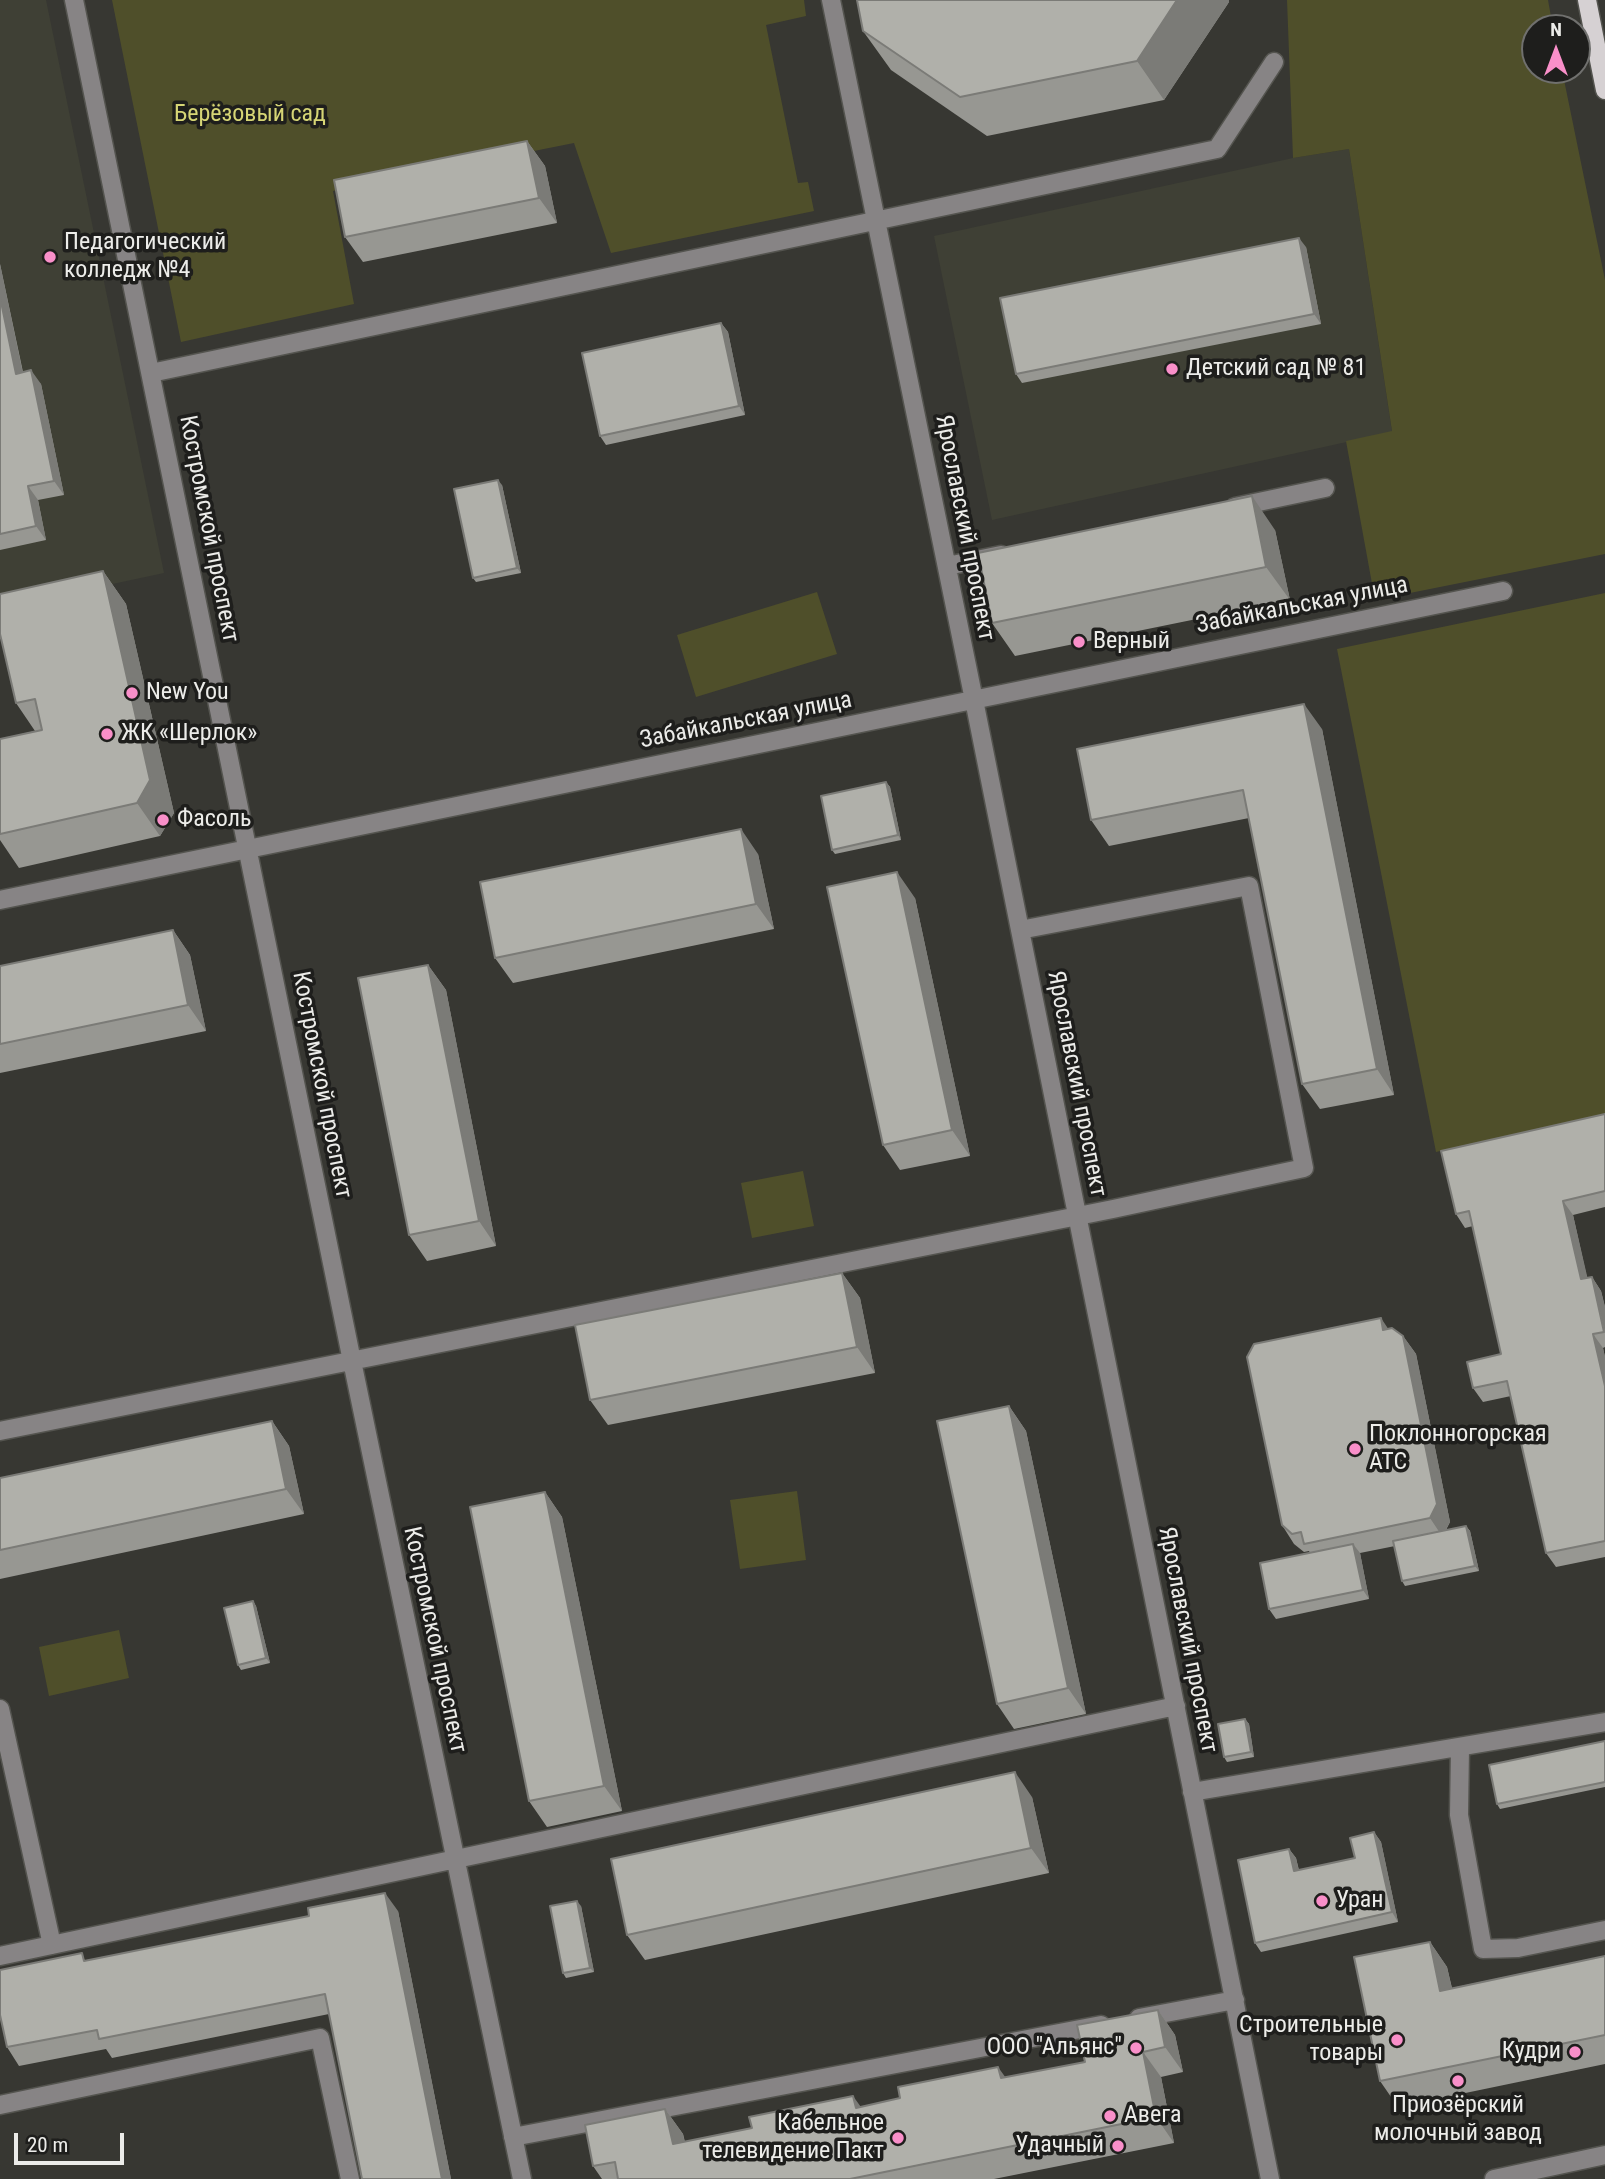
<!DOCTYPE html>
<meta charset="utf-8">
<style>
body{margin:0}
#map{position:relative;width:1605px;height:2179px;overflow:hidden;background:#373732;font-family:"Roboto Condensed",sans-serif}
canvas{display:block}
.north{position:absolute;left:1521px;top:14px;width:70px;height:70px;box-sizing:border-box;background:#1e1e1c;border:2px solid #70706e;border-radius:50%;rotate:0deg;font-size:19px;font-weight:700;line-height:28px;text-align:center;color:#ecece9}
.north::after{content:'';display:block;margin:auto;width:24px;height:32px;background:#f98fc9;clip-path:polygon(50% 0,100% 100%,50% 72%,0 100%)}
.scale{position:absolute;left:14px;top:2133px;width:110px;height:32px;box-sizing:border-box;border:4px solid #ecece9;border-top:0;padding-left:9px;font-size:21px;line-height:24px;white-space:nowrap;color:#ecece9;-webkit-text-stroke:5px #1e1e1c;paint-order:stroke}
</style>
<div id="map">
<canvas width="1605" height="2179"></canvas>
<div class="north">N</div>
<div class="scale">20 m</div>
</div>
<script>
const context = document.querySelector('canvas').getContext('2d');
context.lineJoin = 'round';
function fillPath(path, color) {
  context.fillStyle = color;
  context.fill(path, 'evenodd');
}
function shape(rows) {
  const path = new Path2D();
  for (const r of rows) {
    path.moveTo(r[0], r[1]);
    for (let i = 2; i < r.length; i += 2) path.lineTo(r[i], r[i + 1]);
  }
  return path;
}
function strokePath(path, color, width, dash) {
  context.strokeStyle = color;
  context.lineWidth = width;
  context.lineCap = dash ? 'butt' : 'round';
  context.setLineDash(dash || []);
  context.stroke(path);
}
function drawText(font, color, halo, rows, align = 'center') {
  context.font = font + ' "Roboto Condensed",sans-serif';
  context.lineWidth = 7;
  context.setLineDash([]);
  context.textBaseline = 'middle';
  context.strokeStyle = halo;
  context.fillStyle = color;
  for (const [text, x, y, turn = 0] of rows) {
    context.save();
    context.translate(x, y);
    context.rotate((+turn || 0) * Math.PI / 180);
    context.textAlign = isNaN(turn) ? turn : align;
    if (halo) context.strokeText(text, 0, 0);
    context.fillText(text, 0, 0);
    context.restore();
  }
}
const built = shape([
 [0,0,46,0,164,573,0,608],
 [1349,149,1392,432,992,520,934,236,1293,158]
]);
const green = shape([
 [112,0,804,0,806,16,766,25,798,183,808,182,814,211,611,253,574,143,333,191,354,304,181,342],
 [1287,0,1548,0,1553,28,1535,28,1535,70,1562,70,1605,280,1605,554,1375,600,1346,441,1392,431,1349,149,1293,158],
 [817,592,837,654,696,697,677,635],
 [1605,593,1605,1114,1436,1152,1337,649],
 [803,1171,814,1226,752,1238,741,1183],
 [797,1491,806,1560,740,1569,730,1500],
 [119,1630,129,1678,49,1696,39,1647]
]);
const minor = shape([
 [74,0,352,1361,522,2179],
 [831,0,974,700,1270,2179],
 [151,373,1217,149,1274,62],
 [1235,507,1325,488],
 [947,566,1001,555],
 [0,900,1503,591],
 [0,1431,1113,1209,1304,1168,1249,886,1020,930],
 [0,1709,52,1945],
 [1460,1748,1459,1815,1483,1949,1518,1948,1605,1930],
 [1192,1792,1605,1722],
 [0,1956,1176,1706],
 [1139,2018,1235,2000],
 [0,2105,320,2038,350,2179],
 [513,2137,1101,2025],
 [1494,2179,1605,2155]
]);
const major = shape([
 [1587,0,1605,90]
]);
const wall = shape([
 [1229,2,1164,100,987,136,891,70,863,31],
 [527,141,545,166,557,223,363,262,345,237],
 [1306,247,1321,324,1022,383,1016,374],
 [0,264,23,372,41,384,64,495,38,500,46,540,0,550],
 [721,323,728,332,745,415,606,445,600,436],
 [502,485,521,573,476,582,473,578],
 [1275,530,1290,600,1015,656,992,623],
 [103,571,126,604,174,813,160,836,19,868,0,840,0,739,35,731,16,703],
 [1322,729,1394,1095,1320,1109,1302,1084,1249,818,1109,846,1091,820],
 [886,782,890,787,901,840,835,854,832,850],
 [758,854,774,929,513,983,495,958],
 [915,898,970,1156,900,1170,883,1145],
 [173,930,190,955,206,1031,0,1073,0,966],
 [428,965,446,990,496,1246,427,1261,409,1235],
 [1605,1114,1605,1207,1573,1215,1587,1278,1592,1277,1601,1291,1605,1307,1605,1347,1603,1348,1605,1357,1605,1557,1556,1567,1546,1553,1511,1396,1483,1402,1473,1388,1501,1354,1473,1226,1465,1228,1456,1214],
 [842,1273,860,1298,875,1373,608,1425,590,1400],
 [1389,1329,1403,1336,1416,1354,1450,1522,1446,1530,1466,1526,1470,1531,1479,1571,1405,1586,1402,1581,1395,1546,1360,1553,1369,1599,1276,1619,1269,1609,1310,1553,1309,1551,1304,1552,1294,1544,1282,1525],
 [1009,1406,1026,1431,1086,1714,1014,1729,997,1704],
 [272,1421,289,1446,304,1514,0,1579,0,1478],
 [545,1492,562,1517,622,1811,547,1827,529,1801],
 [253,1601,256,1606,270,1663,241,1670,238,1665],
 [1245,1719,1249,1724,1254,1757,1227,1762,1224,1757],
 [1605,1741,1605,1787,1500,1809,1497,1804],
 [1032,1797,1049,1873,645,1960,627,1935],
 [1374,1832,1381,1842,1398,1922,1261,1952,1255,1943,1289,1849,1296,1858,1299,1870,1355,1858],
 [581,1906,594,1972,566,1978,563,1973],
 [398,1911,451,2179,362,2179,329,2014,112,2058,106,2049,19,2066,7,2047,87,1960],
 [1430,1942,1447,1967,1452,1988,1605,1956,1605,2064,1398,2107,1380,2081],
 [1158,2010,1175,2035,1183,2072,1161,2077,1174,2143,994,2179,602,2179,593,2166,665,2109,683,2134,685,2142,1085,2062]
]);
const shadedWall = shape([
 [1177,0,1229,0,1229,2,1164,100,1137,61],
 [527,141,545,166,557,223,539,198],
 [1299,238,1306,247,1321,324,1314,314],
 [0,264,26,388,16,374,0,297],
 [721,323,728,332,745,415,739,406],
 [31,370,41,384,64,495,54,481],
 [498,480,502,485,521,573,517,568],
 [28,486,38,500,46,540,36,526],
 [1252,496,1275,530,1290,600,1266,567],
 [103,571,126,604,174,813,160,836,137,803],
 [1304,704,1322,729,1394,1095,1377,1069],
 [886,782,890,787,901,840,898,835],
 [741,829,758,854,774,929,756,904],
 [897,872,915,898,970,1156,952,1130],
 [173,930,190,955,206,1031,188,1005],
 [428,965,446,990,496,1246,479,1221],
 [1563,1201,1573,1215,1591,1293,1581,1279],
 [842,1273,860,1298,875,1373,857,1347],
 [1592,1277,1601,1291,1605,1307,1605,1333],
 [1381,1318,1393,1336,1383,1330],
 [1593,1334,1603,1348,1605,1357,1605,1386],
 [1403,1336,1416,1354,1450,1522,1442,1536,1430,1518],
 [1009,1406,1026,1431,1086,1714,1068,1688],
 [272,1421,289,1446,304,1514,286,1489],
 [545,1492,562,1517,622,1811,604,1786],
 [1466,1526,1470,1531,1479,1571,1475,1566],
 [1353,1544,1360,1553,1369,1599,1363,1590],
 [253,1601,256,1606,270,1663,266,1658],
 [1245,1719,1249,1724,1254,1757,1251,1752],
 [1015,1772,1032,1797,1049,1873,1031,1848],
 [1374,1832,1381,1842,1398,1922,1392,1912],
 [1289,1849,1296,1858,1301,1881,1294,1871],
 [385,1893,398,1911,451,2179,442,2179],
 [577,1901,581,1906,594,1972,590,1968],
 [1430,1942,1447,1967,1458,2016,1440,1991],
 [1158,2010,1175,2035,1183,2072,1165,2047],
 [1143,2052,1161,2077,1174,2143,1156,2117],
 [998,2067,1016,2092,1001,2078],
 [853,2096,871,2121,856,2108],
 [665,2109,683,2134,690,2170,673,2144]
]);
const building = shape([
 [857,0,1177,0,1137,61,960,97,863,31,857,0],
 [527,141,539,198,345,237,334,180,527,141],
 [1299,238,1314,314,1016,374,1000,298,1299,238],
 [0,297,16,374,31,370,54,481,28,486,36,526,0,534,0,297],
 [721,323,739,406,600,436,582,353,721,323],
 [498,480,517,568,473,578,454,489,498,480],
 [1252,496,1266,567,992,623,978,553,1252,496],
 [103,571,150,780,137,803,0,834,0,739,42,730,35,699,16,703,0,634,0,594,103,571],
 [1304,704,1377,1069,1302,1084,1243,790,1091,820,1077,749,1304,704],
 [886,782,898,835,832,850,821,796,886,782],
 [741,829,756,904,495,958,480,882,741,829],
 [897,872,952,1130,883,1145,827,887,897,872],
 [173,930,188,1005,0,1044,0,966,173,930],
 [428,965,479,1221,409,1235,358,978,428,965],
 [1605,1114,1605,1191,1563,1201,1581,1279,1592,1277,1604,1332,1593,1334,1605,1386,1605,1541,1546,1553,1507,1381,1473,1388,1467,1362,1501,1354,1469,1211,1456,1214,1441,1151,1605,1114],
 [842,1273,857,1347,590,1400,575,1325,842,1273],
 [1381,1318,1383,1330,1392,1328,1403,1336,1437,1504,1430,1518,1304,1544,1301,1532,1292,1534,1282,1525,1247,1357,1254,1344,1381,1318],
 [1009,1406,1068,1688,997,1704,937,1421,1009,1406],
 [272,1421,286,1489,0,1550,0,1478,272,1421],
 [545,1492,604,1786,529,1801,470,1507,545,1492],
 [1466,1526,1475,1566,1402,1581,1393,1541,1466,1526],
 [1353,1544,1363,1590,1269,1609,1260,1563,1353,1544],
 [253,1601,266,1658,238,1665,224,1608,253,1601],
 [1245,1719,1251,1752,1224,1757,1218,1724,1245,1719],
 [1605,1741,1605,1782,1497,1804,1489,1765,1605,1741],
 [1015,1772,1031,1848,627,1935,611,1859,1015,1772],
 [1374,1832,1392,1912,1255,1943,1238,1860,1289,1849,1294,1871,1355,1858,1350,1838,1374,1832],
 [385,1893,442,2179,362,2179,325,1994,99,2039,97,2030,7,2047,0,2015,0,1970,82,1953,84,1961,309,1916,308,1908,385,1893],
 [577,1901,590,1968,563,1973,550,1906,577,1901],
 [1430,1942,1440,1991,1605,1956,1605,2035,1380,2081,1354,1957,1430,1942],
 [1158,2010,1165,2047,1143,2052,1156,2117,850,2179,618,2179,615,2162,593,2166,585,2125,665,2109,673,2144,752,2128,749,2117,853,2096,856,2108,900,2098,898,2087,998,2067,1001,2078,1085,2062,1077,2025,1158,2010]
]);
const markers = [
 [50,257,7,"#f98fc9"],
 [1172,369,7,"#f98fc9"],
 [1079,642,7,"#f98fc9"],
 [132,693,7,"#f98fc9"],
 [107,734,7,"#f98fc9"],
 [163,820,7,"#f98fc9"],
 [1355,1449,7,"#f98fc9"],
 [1322,1901,7,"#f98fc9"],
 [1397,2040,7,"#f98fc9"],
 [1136,2048,7,"#f98fc9"],
 [1575,2052,7,"#f98fc9"],
 [1458,2081,7,"#f98fc9"],
 [1110,2116,7,"#f98fc9"],
 [898,2138,7,"#f98fc9"],
 [1118,2146,7,"#f98fc9"]
];
const parkNames = [
 ["Берёзовый сад",250,115]
];
const poiNames = [
 ["Педагогический",64,243],
 ["колледж №4",64,271],
 ["Детский сад № 81",1186,369],
 ["Верный",1093,642],
 ["New You",146,693],
 ["ЖК «Шерлок»",121,734],
 ["Фасоль",177,820],
 ["Поклонногорская",1369,1435],
 ["АТС",1369,1463],
 ["Уран",1336,1901],
 ["Строительные",1383,2026,"right"],
 ["товары",1383,2054,"right"],
 ["ООО \"Альянс\"",1122,2048,"right"],
 ["Кудри",1561,2052,"right"],
 ["Приозёрский",1458,2106,"center"],
 ["молочный завод",1458,2134,"center"],
 ["Авега",1124,2116],
 ["Кабельное",884,2124,"right"],
 ["телевидение Пакт",884,2152,"right"],
 ["Удачный",1104,2146,"right"]
];
const streetNames = [
 ["Ярославский проспект",964,528,79],
 ["Костромской проспект",208,529,79],
 ["Забайкальская улица",1302,606,-11],
 ["Забайкальская улица",746,721,-11],
 ["Ярославский проспект",1076,1084,79],
 ["Костромской проспект",321,1085,79],
 ["Костромской проспект",434,1640,78],
 ["Ярославский проспект",1187,1640,79]
];
fillPath(built, '#3f4035');
fillPath(green, '#4f4f2a');
strokePath(minor, '#54544f', 21);
strokePath(major, '#54544f', 21);
strokePath(minor, '#878485', 18);
strokePath(major, '#d6d1d3', 18);
fillPath(wall, '#979792');
fillPath(shadedWall, '#7b7b77');
fillPath(building, '#b0b0aa');
strokePath(building, '#7b7b77', 2);
for (const [x, y, r, color] of markers) {
  const dot = new Path2D();
  dot.arc(x, y, r, 0, 2 * Math.PI);
  context.fillStyle = color;
  context.fill(dot);
  strokePath(dot, '#1e1e1c', 2.5);
}
drawText('24px', '#d6d575', '#1e1e1c', parkNames);
drawText('24px', '#ecece9', '#1e1e1c', poiNames, 'left');
drawText('24px', '#ecece9', '#1e1e1c', streetNames);
</script>
